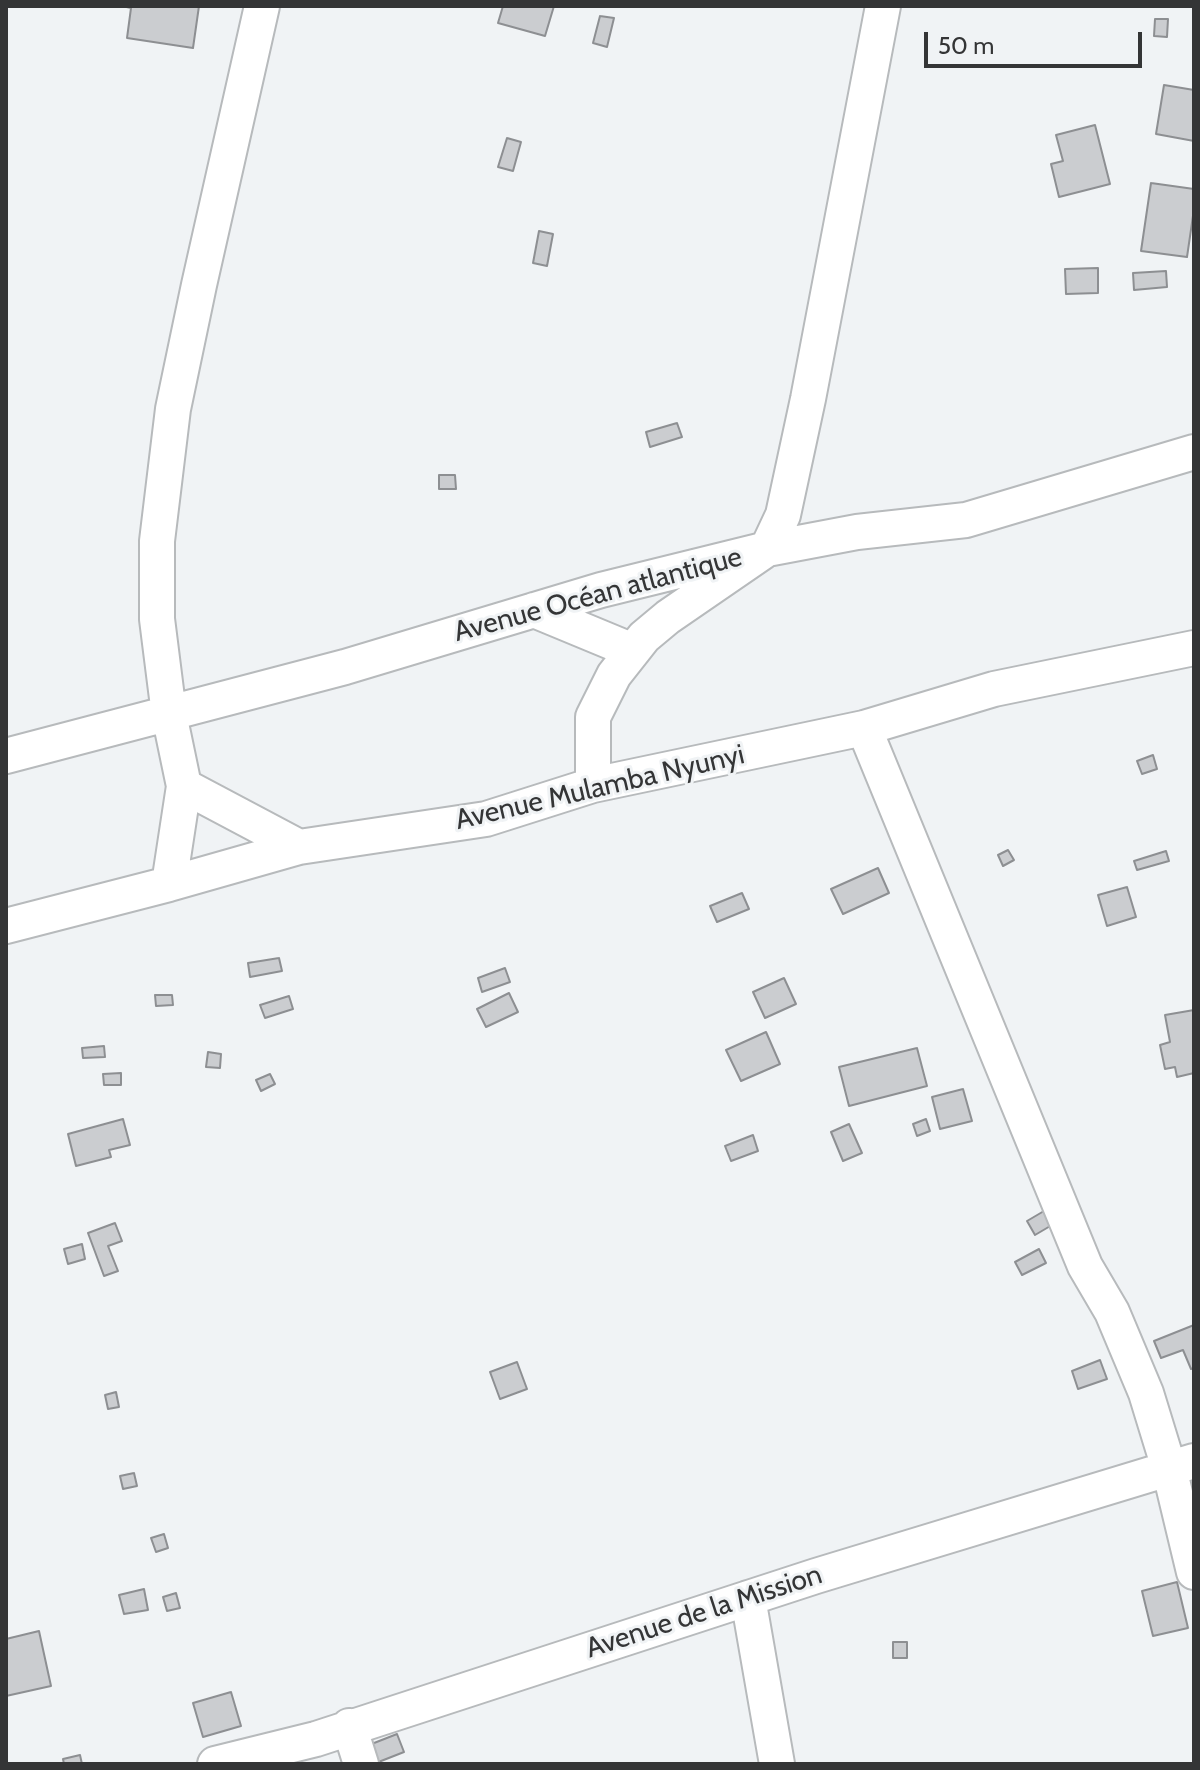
<!DOCTYPE html>
<meta charset="utf-8">
<style>
body{margin:0}
#map{position:relative;width:1200px;height:1770px;overflow:hidden;background:#f0f3f5;font-family:Cabin,sans-serif}
canvas{display:block}
.frame{position:absolute;inset:0;border:8px solid #343536;pointer-events:none}
.scale{position:absolute;left:924px;top:32px;width:218px;height:36px;box-sizing:border-box;border:4px solid #343536;border-top:0;padding-left:10px;font-size:24px;line-height:28px;white-space:nowrap;color:#343536;-webkit-text-stroke:6px #f0f3f5;paint-order:stroke}
</style>
<div id="map">
<canvas width="1200" height="1770"></canvas>
<div class="frame"></div>
<div class="scale">50 m</div>
</div>
<script>
const context = document.querySelector('canvas').getContext('2d');
context.lineJoin = 'round';
function fillPath(path, color) {
  context.fillStyle = color;
  context.fill(path, 'evenodd');
}
function shape(rows) {
  const path = new Path2D();
  for (const r of rows) {
    path.moveTo(r[0], r[1]);
    for (let i = 2; i < r.length; i += 2) path.lineTo(r[i], r[i + 1]);
  }
  return path;
}
function strokePath(path, color, width, dash) {
  context.strokeStyle = color;
  context.lineWidth = width;
  context.lineCap = dash ? 'butt' : 'round';
  context.setLineDash(dash || []);
  context.stroke(path);
}
function drawText(font, color, halo, rows, align = 'center') {
  context.font = font + ' Cabin,sans-serif';
  context.lineWidth = 6;
  context.setLineDash([]);
  context.textBaseline = 'middle';
  context.strokeStyle = halo;
  context.fillStyle = color;
  for (const [text, x, y, turn = 0] of rows) {
    context.save();
    context.translate(x, y);
    context.rotate((+turn || 0) * Math.PI / 180);
    context.textAlign = isNaN(turn) ? turn : align;
    if (halo) context.strokeText(text, 0, 0);
    context.fillText(text, 0, 0);
    context.restore();
  }
}
const building = shape([
 [122,6,199,6,193,48,127,38,131,8,122,6],
 [503,6,554,6,545,36,498,23,503,6],
 [600,16,614,18,607,47,593,43,600,16],
 [1155,19,1168,19,1167,37,1154,36,1155,19],
 [1164,85,1194,90,1194,141,1156,134,1164,85],
 [1095,125,1110,184,1059,197,1051,164,1063,161,1056,135,1095,125],
 [507,138,521,142,513,171,498,167,507,138],
 [1151,183,1194,189,1194,209,1187,257,1141,251,1151,183],
 [539,231,553,234,547,266,533,263,539,231],
 [1098,268,1098,293,1066,294,1065,269,1098,268],
 [1166,271,1167,287,1134,290,1133,273,1166,271],
 [677,423,682,437,650,447,646,432,677,423],
 [439,475,455,475,456,489,439,489,439,475],
 [1153,755,1157,769,1142,774,1137,761,1153,755],
 [1008,850,1014,860,1003,866,998,855,1008,850],
 [1166,851,1169,861,1137,870,1134,861,1166,851],
 [878,868,889,893,843,914,831,889,878,868],
 [1127,887,1136,917,1107,926,1098,895,1127,887],
 [742,893,749,909,717,922,710,906,742,893],
 [279,958,282,971,250,977,248,963,279,958],
 [505,968,510,982,482,992,478,978,505,968],
 [784,978,796,1004,765,1018,753,992,784,978],
 [509,993,518,1012,486,1027,477,1009,509,993],
 [155,995,172,995,173,1005,156,1006,155,995],
 [289,996,293,1009,265,1018,260,1005,289,996],
 [1194,1010,1194,1073,1177,1077,1175,1067,1165,1069,1160,1045,1170,1042,1165,1015,1194,1010],
 [766,1032,780,1064,741,1081,726,1050,766,1032],
 [104,1046,105,1057,83,1058,82,1048,104,1046],
 [917,1048,927,1086,849,1106,839,1067,917,1048],
 [208,1052,221,1054,220,1068,206,1067,208,1052],
 [121,1073,121,1085,104,1085,103,1074,121,1073],
 [270,1074,275,1084,261,1091,256,1080,270,1074],
 [963,1089,972,1121,940,1129,932,1097,963,1089],
 [123,1119,130,1145,109,1150,111,1157,76,1166,68,1134,123,1119],
 [926,1119,930,1131,917,1136,913,1124,926,1119],
 [849,1124,862,1153,843,1161,831,1132,849,1124],
 [753,1135,758,1151,731,1161,725,1146,753,1135],
 [1044,1211,1052,1225,1035,1235,1027,1221,1044,1211],
 [115,1223,122,1241,108,1246,118,1271,104,1276,88,1233,115,1223],
 [82,1244,85,1259,68,1264,64,1249,82,1244],
 [1039,1249,1046,1263,1022,1275,1015,1262,1039,1249],
 [1194,1325,1194,1368,1191,1369,1183,1350,1161,1358,1154,1341,1194,1325],
 [1100,1360,1107,1379,1078,1389,1072,1371,1100,1360],
 [517,1362,527,1389,500,1399,490,1372,517,1362],
 [116,1392,119,1407,108,1409,105,1395,116,1392],
 [134,1473,137,1486,123,1489,120,1476,134,1473],
 [164,1534,168,1548,156,1552,151,1538,164,1534],
 [1177,1582,1188,1628,1153,1636,1142,1591,1177,1582],
 [144,1589,148,1610,124,1614,119,1595,144,1589],
 [176,1593,180,1608,167,1611,163,1597,176,1593],
 [39,1631,51,1686,6,1696,6,1639,39,1631],
 [893,1642,907,1642,907,1658,893,1658,893,1642],
 [231,1692,241,1726,203,1737,193,1703,231,1692],
 [397,1734,404,1752,376,1763,369,1745,397,1734],
 [80,1755,82,1764,64,1764,63,1759,80,1755]
]);
const street = shape([
 [534,610,633,651],
 [864,728,1085,1266,1112,1312,1146,1393,1169,1468,1194,1572],
 [6,756,345,667,601,590,767,549,857,532,966,520,1194,452],
 [593,785,593,717,614,675,644,637,668,617,767,549,783,515,808,399,883,6],
 [184,786,299,847],
 [169,884,184,786,169,714,157,619,157,541,173,409,199,285,262,6],
 [6,926,169,884,299,847,486,819,593,785,864,728,994,689,1194,648],
 [748,1598,777,1764],
 [349,1726,361,1764],
 [215,1764,316,1739,816,1576,1194,1461]
]);
const streetNames = [
 ["Avenue Océan atlantique",598,595,-15],
 ["Avenue Mulamba Nyunyi",600,788,-13],
 ["Avenue de la Mission",704,1612,-18]
];
fillPath(building, '#cbcdd0');
strokePath(building, '#8d8f92', 2);
strokePath(street, '#b7babc', 38);
strokePath(street, '#fff', 34);
drawText('28px', '#343536', '#f0f3f5', streetNames);
</script>
